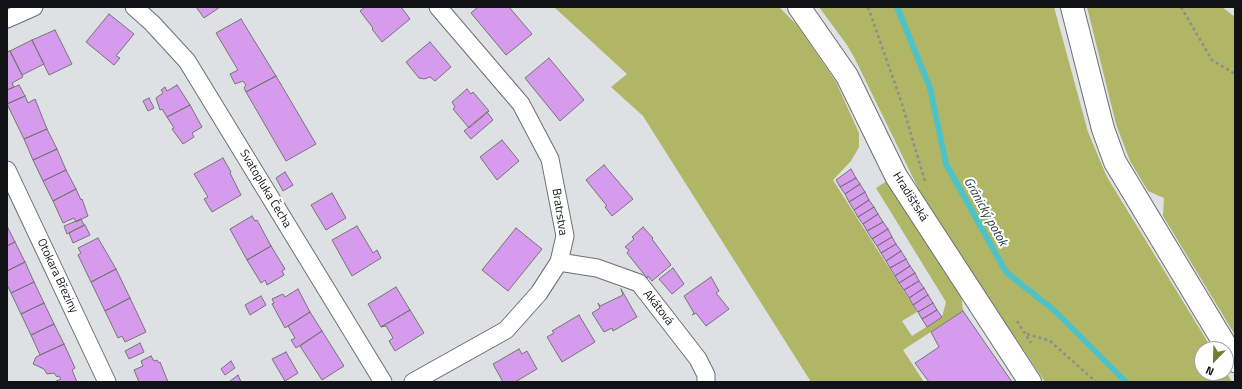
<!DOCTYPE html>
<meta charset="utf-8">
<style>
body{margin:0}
#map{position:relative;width:1242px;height:389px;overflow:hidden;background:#dde1e4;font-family:"Titillium Web",sans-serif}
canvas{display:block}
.frame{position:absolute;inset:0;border:8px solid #111213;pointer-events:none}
.north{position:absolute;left:1194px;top:341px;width:40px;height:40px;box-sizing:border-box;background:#fff;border:1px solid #a0a0a1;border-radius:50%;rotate:203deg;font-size:11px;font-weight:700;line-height:16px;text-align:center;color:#111213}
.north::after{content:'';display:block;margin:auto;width:14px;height:18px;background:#698033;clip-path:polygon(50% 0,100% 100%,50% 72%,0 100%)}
</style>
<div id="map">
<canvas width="1242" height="389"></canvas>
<div class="frame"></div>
<div class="north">N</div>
</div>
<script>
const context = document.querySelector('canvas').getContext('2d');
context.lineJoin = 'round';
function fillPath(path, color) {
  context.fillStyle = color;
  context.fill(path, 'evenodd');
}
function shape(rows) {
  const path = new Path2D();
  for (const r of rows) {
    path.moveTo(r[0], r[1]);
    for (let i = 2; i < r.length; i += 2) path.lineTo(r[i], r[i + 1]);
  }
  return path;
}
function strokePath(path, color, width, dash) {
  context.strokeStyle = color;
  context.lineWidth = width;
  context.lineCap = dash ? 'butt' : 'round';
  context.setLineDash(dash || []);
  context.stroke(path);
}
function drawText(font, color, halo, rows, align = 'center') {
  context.font = font + ' "Titillium Web",sans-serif';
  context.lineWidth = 4;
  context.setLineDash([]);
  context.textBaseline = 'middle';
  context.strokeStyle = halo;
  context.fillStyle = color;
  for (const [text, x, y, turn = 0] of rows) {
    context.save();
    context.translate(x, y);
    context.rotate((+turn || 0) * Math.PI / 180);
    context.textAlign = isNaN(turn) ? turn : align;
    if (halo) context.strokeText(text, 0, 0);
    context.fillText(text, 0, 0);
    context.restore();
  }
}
const green = shape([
 [554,7,779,7,797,25,836,82,859,133,859,147,851,161,833,180,917,312,902,321,912,336,942,317,946,302,876,188,890,179,961,293,963,311,903,350,924,382,811,382,643,116,611,87,627,74],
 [819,7,1054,7,1088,132,1107,177,1212,349,1202,349,1202,373,1226,372,1232,382,1045,382,953,245,920,192,855,59,847,45],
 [1087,7,1222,7,1235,17,1235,335,1163,216,1164,198,1148,191,1130,161,1116,124]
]);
const stream = shape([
 [897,7,930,88,946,164,1006,272,1055,311,1126,382]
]);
const building = shape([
 [196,7,220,7,204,18,196,7],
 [365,7,401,7,410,19,382,42,372,29,373,28,360,11,365,7],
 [478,7,509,7,532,34,506,55,471,13,478,7],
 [109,14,134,34,116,56,120,58,114,65,86,42,109,14],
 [241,19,276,76,246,92,244,88,246,85,243,81,235,84,230,74,238,70,216,33,241,19],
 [55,30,72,64,49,75,32,40,55,30],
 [32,40,44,64,22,75,10,51,32,40],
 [430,42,451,67,435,81,430,77,424,79,419,78,406,62,430,42],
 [10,51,23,77,12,83,14,87,7,90,7,52,10,51],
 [549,58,584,100,560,121,525,78,549,58],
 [276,76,316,144,286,161,246,92,276,76],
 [19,85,25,96,7,104,7,90,19,85],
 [177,85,190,105,167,117,162,109,160,110,156,98,163,93,161,90,165,87,167,91,177,85],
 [467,89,471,94,473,92,489,111,469,128,453,109,455,107,452,102,467,89],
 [25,96,28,103,35,99,47,129,24,139,7,104,25,96],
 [149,98,154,108,148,111,143,101,149,98],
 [190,105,202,127,192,133,194,137,183,144,172,129,174,128,167,117,190,105],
 [487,112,493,120,471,139,464,131,487,112],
 [47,129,57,149,33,160,24,139,47,129],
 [502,140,519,161,497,180,480,157,502,140],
 [57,149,66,170,43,181,33,160,57,149],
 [223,158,231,172,230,173,241,195,212,212,204,199,208,197,194,174,223,158],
 [604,165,633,199,612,216,605,207,607,206,586,180,604,165],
 [851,169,856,178,840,187,836,180,851,169],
 [66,170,76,189,53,201,43,181,66,170],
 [285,172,293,185,283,191,276,178,285,172],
 [856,178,860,184,845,194,840,187,856,178],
 [860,184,865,192,849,202,845,194,860,184],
 [76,189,81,200,82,199,88,216,76,222,74,218,63,223,53,201,76,189],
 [865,192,869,200,854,210,849,202,865,192],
 [332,193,346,218,326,230,311,205,332,193],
 [869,200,874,207,858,217,854,210,869,200],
 [874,207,878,214,863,224,858,217,874,207],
 [878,214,883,222,867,231,863,224,878,214],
 [252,216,255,221,257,220,271,246,247,260,230,229,252,216],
 [81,219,84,225,67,234,64,226,81,219],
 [883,222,888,229,872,239,867,231,883,222],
 [85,225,90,235,73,243,69,233,85,225],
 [7,226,15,242,7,246,7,226],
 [357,226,373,253,377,250,381,258,352,276,332,240,357,226],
 [643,227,653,238,652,239,671,265,652,281,648,276,647,278,627,253,629,250,625,247,634,239,632,237,643,227],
 [516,228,542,249,508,291,482,270,516,228],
 [888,229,892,237,877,246,872,239,888,229],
 [892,237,896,244,881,253,877,246,892,237],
 [98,238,116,269,91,282,78,255,81,253,78,248,98,238],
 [15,242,25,262,7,271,7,246,15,242],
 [896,244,901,251,886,261,881,253,896,244],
 [271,246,285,269,282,271,284,275,267,285,265,280,261,283,247,260,271,246],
 [901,251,906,259,890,268,886,261,901,251],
 [906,259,910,266,895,276,890,268,906,259],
 [25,262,34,282,11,293,7,285,7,271,25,262],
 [910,266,915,273,899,283,895,276,910,266],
 [673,268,684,284,672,294,659,279,673,268],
 [116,269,130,298,105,311,91,282,116,269],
 [915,273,919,281,904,290,899,283,915,273],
 [711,277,719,291,716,293,729,309,706,326,696,313,692,315,694,313,684,296,711,277],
 [919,281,924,288,909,298,904,290,919,281],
 [34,282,44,303,21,314,11,293,34,282],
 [396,287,410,310,381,327,368,304,396,287],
 [924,288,928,295,913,305,909,298,924,288],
 [298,289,310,312,285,328,272,304,274,303,272,299,283,294,285,297,298,289],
 [621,289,637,317,613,331,612,328,604,332,592,313,600,308,598,303,600,306,623,295,621,289],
 [928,295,933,303,918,312,913,305,928,295],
 [261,296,266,305,250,315,245,305,261,296],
 [130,298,146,332,125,342,122,336,118,338,105,311,130,298],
 [44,303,54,324,31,335,21,314,44,303],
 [933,303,937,310,922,319,918,312,933,303],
 [410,310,424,333,395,351,389,341,393,338,386,326,381,327,410,310],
 [937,310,942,317,927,327,922,319,937,310],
 [963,311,1012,382,929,382,915,363,939,347,931,332,963,311],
 [310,312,322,331,296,348,291,340,295,338,288,326,310,312],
 [579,315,595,342,562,362,547,337,554,333,552,331,579,315],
 [54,324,64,344,40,355,31,335,54,324],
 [322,331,344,366,322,380,300,346,322,331],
 [140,343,144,352,129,359,125,351,140,343],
 [64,344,75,368,72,370,77,382,54,382,61,379,59,376,57,377,54,373,47,374,44,369,33,364,36,357,64,344],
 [519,349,522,354,527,351,537,369,515,382,503,382,493,364,519,349],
 [286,352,298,373,285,381,272,359,286,352],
 [151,356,154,361,157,360,159,363,160,362,168,382,139,382,134,370,143,366,141,361,151,356],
 [231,361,235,368,225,375,221,369,231,361],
 [238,375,241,382,229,382,238,375]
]);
const path = shape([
 [868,7,901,101,925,181],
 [1181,7,1212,60,1235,74],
 [1017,321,1031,343],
 [1027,334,1050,341,1096,382]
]);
const street = shape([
 [134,7,152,23,187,61,383,382],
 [7,19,34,7],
 [7,170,107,382],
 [559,262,597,268,639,283,698,359,706,375,706,382],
 [413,382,506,330,539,293,559,262,565,236,550,159,521,104,438,7]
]);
const secondary = shape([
 [799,7,847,76,896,176,1030,382],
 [1072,7,1103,129,1115,162,1235,361]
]);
const streetNames = [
 ["Svatopluka Čecha",265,189,59],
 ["Hradišťská",910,197,58],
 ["Bratrstva",559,212,81],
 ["Otokara Březiny",57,276,65],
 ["Akátová",658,308,52]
];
const waterNames = [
 ["Gránický potok",985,212,61]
];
fillPath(green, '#b0b665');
strokePath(stream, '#4fc2c8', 6);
fillPath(building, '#d69bec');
strokePath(building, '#767376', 1);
strokePath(street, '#6c7072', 19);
strokePath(secondary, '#6c7072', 24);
strokePath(path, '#8c8f91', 2.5, [3, 3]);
strokePath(street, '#fff', 17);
strokePath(secondary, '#fff', 22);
drawText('12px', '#111213', '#fff', streetNames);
drawText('italic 13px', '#233c3e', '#fff', waterNames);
</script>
